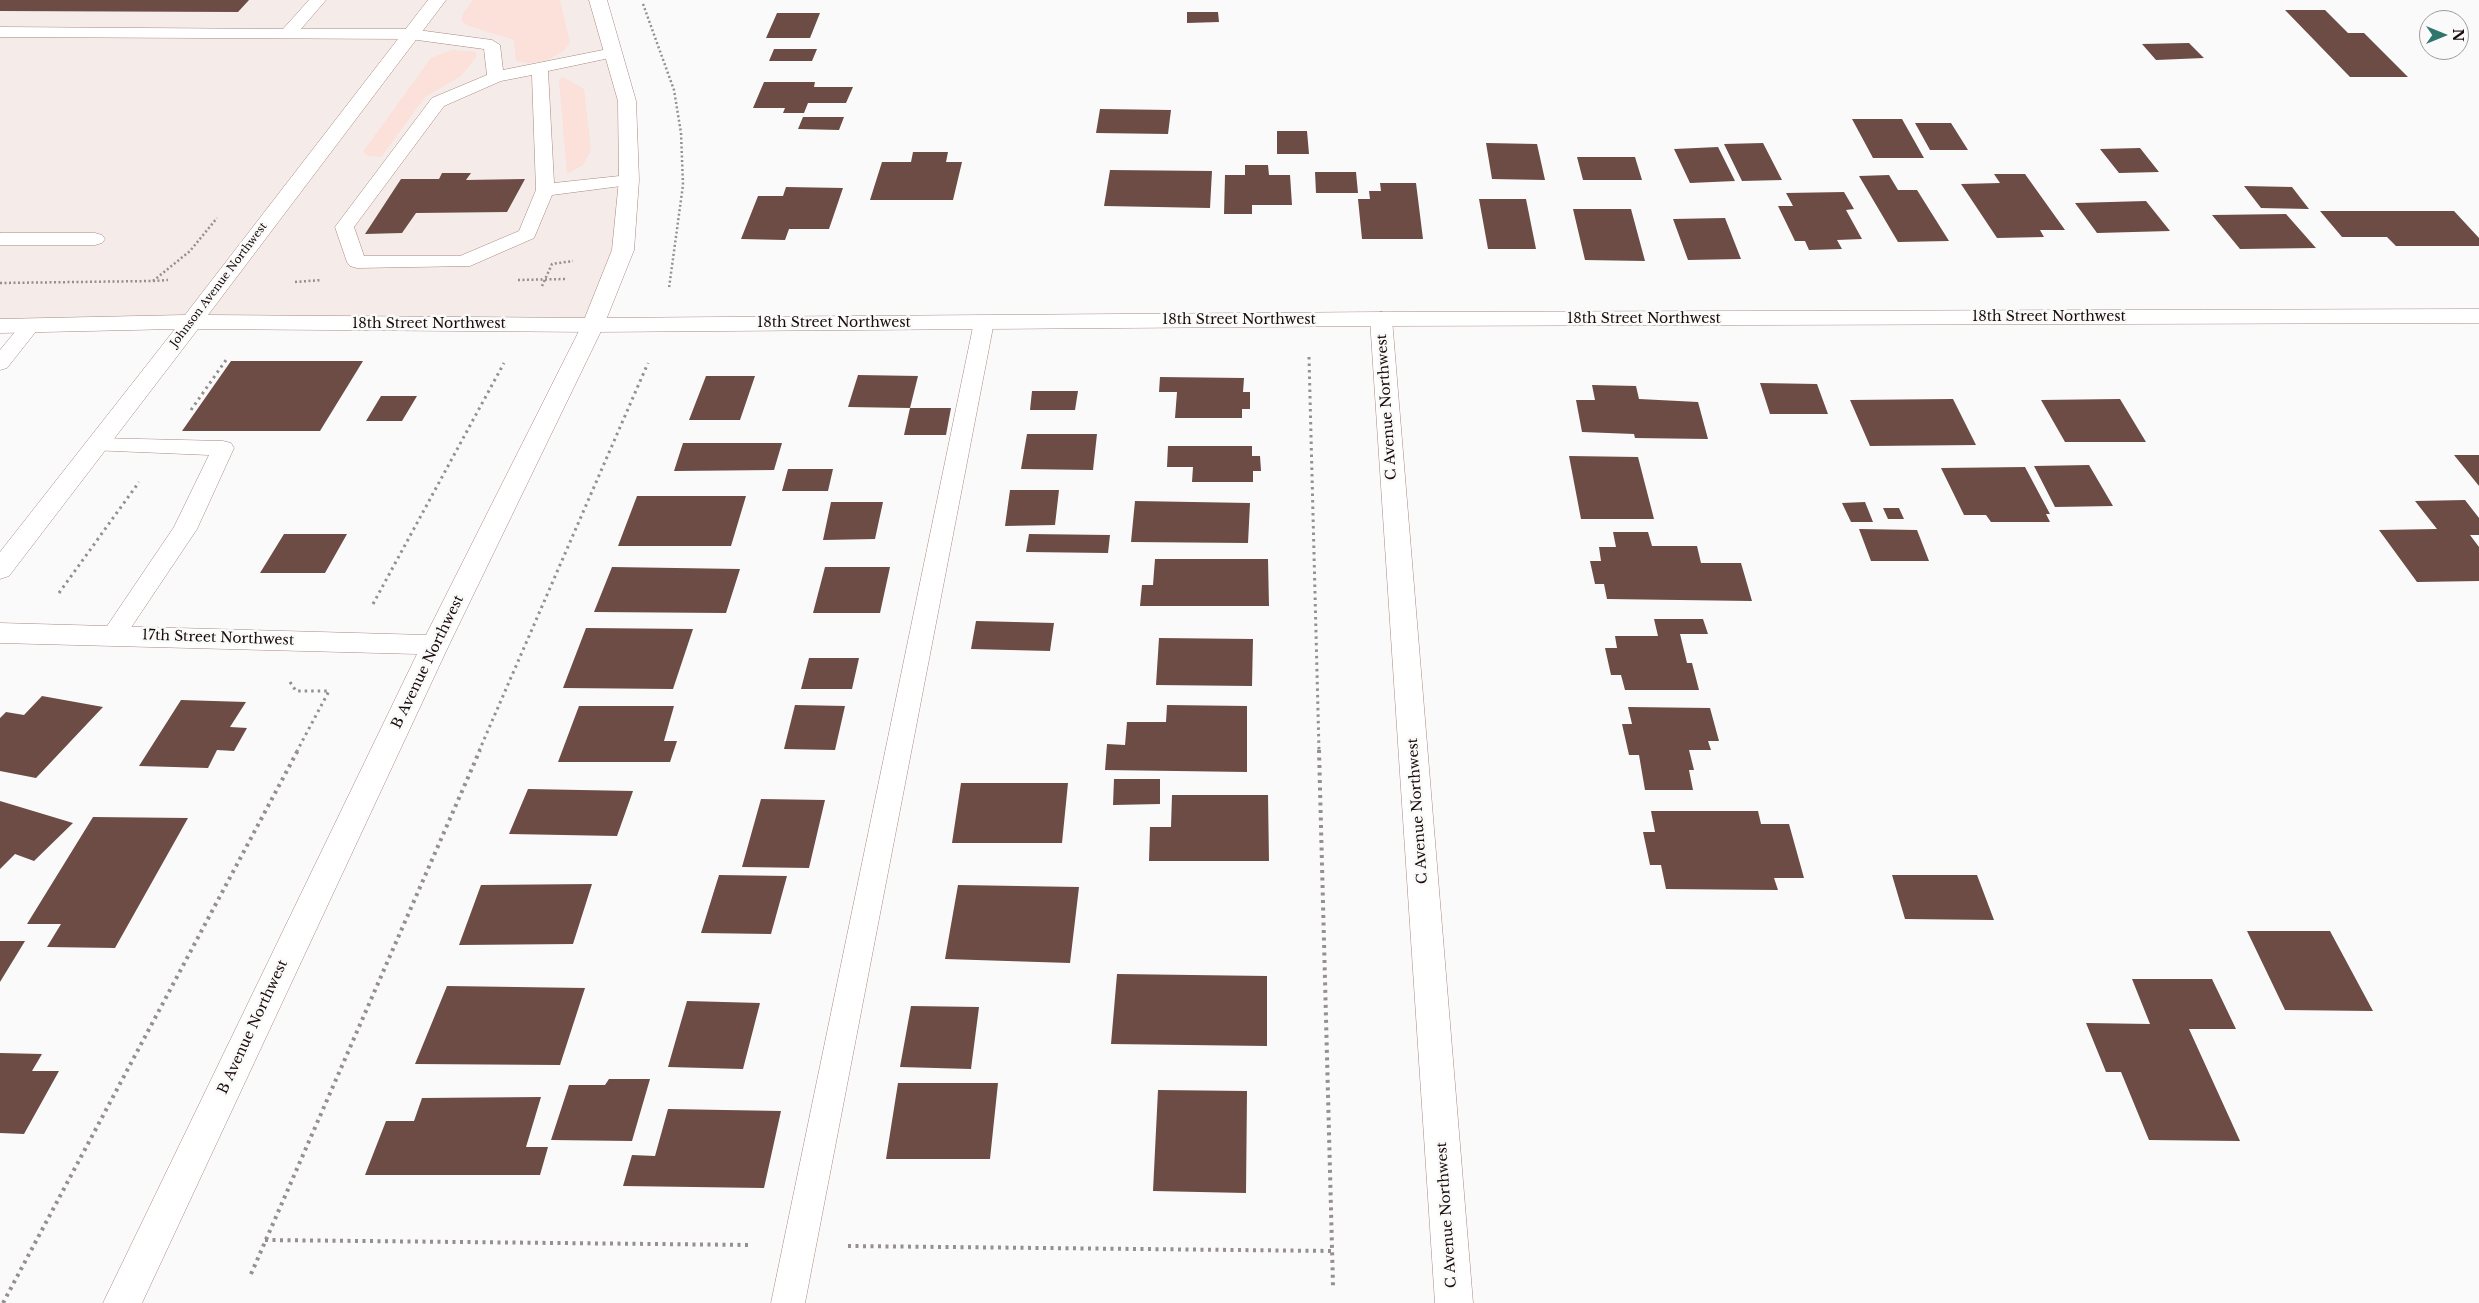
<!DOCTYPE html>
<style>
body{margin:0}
#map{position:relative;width:2479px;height:1303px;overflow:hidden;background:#fafafa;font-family:"Libre Baskerville",serif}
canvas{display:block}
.north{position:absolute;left:2419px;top:10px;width:50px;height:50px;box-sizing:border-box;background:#fafafa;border:1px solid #a09b9a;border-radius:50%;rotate:90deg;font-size:14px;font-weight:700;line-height:20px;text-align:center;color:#190c09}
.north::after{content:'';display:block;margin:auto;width:18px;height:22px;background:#30766d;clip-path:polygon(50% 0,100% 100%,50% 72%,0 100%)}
</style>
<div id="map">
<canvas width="2479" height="1303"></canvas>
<div class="north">N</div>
</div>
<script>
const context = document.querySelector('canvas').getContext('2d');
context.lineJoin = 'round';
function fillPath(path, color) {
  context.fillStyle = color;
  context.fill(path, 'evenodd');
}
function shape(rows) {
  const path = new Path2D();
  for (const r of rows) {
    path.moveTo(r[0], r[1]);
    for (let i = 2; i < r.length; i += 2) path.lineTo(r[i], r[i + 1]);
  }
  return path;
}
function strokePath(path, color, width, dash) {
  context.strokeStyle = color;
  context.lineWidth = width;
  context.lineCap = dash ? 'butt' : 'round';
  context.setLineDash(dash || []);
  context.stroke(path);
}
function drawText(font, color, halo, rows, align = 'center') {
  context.font = font + ' "Libre Baskerville",serif';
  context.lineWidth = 5;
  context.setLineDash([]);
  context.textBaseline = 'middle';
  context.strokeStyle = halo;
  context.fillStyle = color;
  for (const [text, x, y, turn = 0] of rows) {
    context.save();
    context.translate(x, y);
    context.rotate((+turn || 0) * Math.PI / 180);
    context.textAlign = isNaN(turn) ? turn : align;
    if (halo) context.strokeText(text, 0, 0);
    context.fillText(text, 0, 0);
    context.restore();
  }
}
const built = shape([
 [0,0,598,0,627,101,623,250,593,325,0,326]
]);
const green = shape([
 [473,0,560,0,570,43,563,51,546,61,528,63,516,61,514,40,469,26,462,21,462,15],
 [452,50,476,52,476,57,461,76,425,97,381,157,369,156,363,152,431,58],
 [563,77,584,89,591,150,583,165,567,174,559,80]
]);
const building = shape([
 [0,0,249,0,238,12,0,11],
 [2285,10,2325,10,2348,33,2364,33,2408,77,2350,77],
 [1187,12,1218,12,1219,22,1187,23],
 [777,13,820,13,810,38,766,38],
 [2189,43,2204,58,2156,60,2142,44],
 [774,49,817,49,812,61,769,61],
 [764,82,815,82,814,87,853,87,846,103,808,103,804,113,783,113,785,108,753,108],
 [1100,109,1171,110,1168,134,1096,133],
 [803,117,844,117,839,130,798,129],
 [1852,119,1902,119,1924,158,1873,158],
 [1915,123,1951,123,1968,150,1930,150],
 [1277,131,1307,131,1309,154,1277,154],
 [1486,143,1537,144,1545,180,1492,179],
 [1763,143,1782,180,1742,181,1724,144],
 [1718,147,1735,181,1690,183,1674,149],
 [2140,148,2159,172,2119,173,2100,149],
 [913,152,948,152,946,162,962,162,953,200,870,200,882,162,911,162],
 [1577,157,1635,157,1642,180,1583,180],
 [1245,165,1268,165,1269,175,1290,175,1292,205,1252,205,1252,214,1224,214,1225,175,1245,175],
 [1110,170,1212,171,1210,208,1104,206],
 [1315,172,1356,172,1358,193,1316,193],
 [442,173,471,173,466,180,525,179,507,212,416,213,402,233,365,234,401,179,439,179],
 [1994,174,2025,174,2065,230,2040,230,2044,237,1997,238,1961,184,2000,183],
 [1889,175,1898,190,1917,190,1949,241,1898,242,1859,176],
 [1380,183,1416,183,1423,239,1362,239,1358,199,1370,199,1369,191,1381,191],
 [2244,186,2292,187,2309,209,2261,208],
 [786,187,843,188,829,229,789,229,785,240,741,239,758,196,783,196],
 [1844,192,1854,209,1846,210,1862,239,1837,240,1842,249,1809,250,1805,241,1795,241,1778,206,1793,206,1786,193],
 [1479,199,1526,199,1536,249,1488,249],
 [2146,201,2170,231,2097,233,2075,203],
 [1573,209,1631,209,1645,261,1585,260],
 [2320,211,2454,211,2479,238,2479,246,2396,246,2387,237,2342,237],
 [2286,214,2316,248,2240,249,2212,215],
 [1725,218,1741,259,1688,260,1673,219],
 [231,361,363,361,320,431,182,431],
 [858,375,918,376,910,408,848,407],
 [706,376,755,376,740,420,689,420],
 [1160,377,1244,378,1243,392,1250,392,1250,409,1242,409,1242,418,1175,418,1177,392,1159,392],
 [1760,383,1817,384,1828,414,1770,414],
 [1592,385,1636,386,1639,399,1698,402,1708,439,1635,438,1634,434,1582,432,1576,400,1595,400],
 [1032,391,1078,391,1075,410,1030,410],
 [381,396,417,396,402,421,366,421],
 [1953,399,1976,445,1870,446,1850,400],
 [2120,399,2146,442,2065,442,2041,400],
 [910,408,951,408,946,435,904,435],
 [1027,434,1097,434,1093,470,1021,469],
 [683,443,782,443,774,470,674,471],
 [1168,446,1252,446,1252,456,1260,456,1261,471,1253,471,1253,482,1192,482,1193,467,1167,467],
 [2454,455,2479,455,2479,486],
 [1569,456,1638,457,1654,519,1581,519],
 [2089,465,2113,506,2055,507,2034,466],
 [2025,467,2050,514,2046,514,2050,522,1991,522,1986,515,1964,515,1941,468],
 [788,469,833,469,828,491,782,491],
 [1010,490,1059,490,1055,525,1005,526],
 [637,496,746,496,731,546,618,546],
 [2465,500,2479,518,2479,535,2470,535,2479,547,2479,581,2417,582,2379,530,2437,529,2415,501],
 [1135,501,1250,503,1248,543,1131,542],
 [831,502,883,502,875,539,823,540],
 [1865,502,1873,522,1851,522,1842,503],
 [1883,508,1899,508,1904,519,1888,519],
 [1859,529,1917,530,1929,561,1871,561],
 [1613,532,1648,532,1652,546,1697,546,1701,563,1741,563,1752,601,1607,599,1604,584,1595,584,1590,561,1601,561,1599,547,1616,547],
 [284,534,347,534,325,573,260,573],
 [1029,534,1110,535,1108,553,1026,552],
 [1155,559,1268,559,1269,606,1140,606,1142,585,1153,585],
 [612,567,740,569,726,613,594,612],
 [825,567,890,567,880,613,813,613],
 [1654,619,1703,619,1708,634,1680,634,1687,663,1692,663,1699,690,1625,690,1621,675,1611,675,1605,648,1617,648,1615,636,1658,636],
 [976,621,1054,623,1050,651,971,649],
 [586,628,693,629,673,689,563,688],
 [1159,638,1253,639,1252,686,1156,685],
 [809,658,859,658,852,689,801,689],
 [42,696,103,707,36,778,0,771,0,718,6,712,24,715],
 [181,700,246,702,230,727,247,728,234,751,217,750,208,768,139,766],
 [795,705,845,706,835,750,784,749],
 [1167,705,1247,706,1247,772,1105,770,1107,744,1125,745,1127,722,1166,722],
 [579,706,674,706,664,741,677,741,670,762,558,762],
 [1628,707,1710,708,1719,741,1708,741,1711,750,1689,750,1694,770,1689,770,1693,790,1645,790,1639,755,1629,755,1622,724,1632,724],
 [1114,779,1160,779,1160,804,1113,805],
 [961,783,1068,783,1062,843,952,843],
 [528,789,633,791,617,836,509,834],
 [1172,795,1268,795,1269,861,1149,861,1150,827,1171,827],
 [761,799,825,800,809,868,742,867],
 [0,801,73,823,34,861,15,854,0,869],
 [1651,811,1758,811,1761,824,1789,824,1804,878,1774,878,1778,890,1666,889,1661,865,1650,865,1643,832,1655,832],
 [93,817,188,818,115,948,47,947,61,924,27,924],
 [719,875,787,876,771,934,701,933],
 [1892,875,1977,875,1994,920,1905,919],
 [592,884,573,944,459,945,481,885],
 [958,885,1079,887,1070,963,945,959],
 [2247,931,2330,931,2373,1011,2285,1010],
 [0,941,25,941,0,982],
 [1117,974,1267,976,1267,1046,1111,1044],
 [2132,979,2212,979,2236,1029,2189,1029,2240,1141,2149,1140,2121,1072,2106,1072,2086,1023,2150,1024],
 [447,986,585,988,560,1065,415,1064],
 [687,1001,760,1003,743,1069,668,1067],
 [911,1006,979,1007,971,1069,900,1067],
 [0,1053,42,1054,32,1071,59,1071,24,1134,0,1133],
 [609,1079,650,1079,632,1141,551,1140,569,1085,605,1085],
 [898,1083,998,1083,990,1159,886,1159],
 [1158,1090,1247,1091,1246,1193,1153,1191],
 [541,1097,526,1147,548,1147,540,1175,365,1175,386,1121,414,1121,422,1098],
 [668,1109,781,1111,764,1188,623,1186,632,1155,655,1156]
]);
const pathFar2 = shape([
 [643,4,674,90,681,133,683,185,669,288],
 [518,280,565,279],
 [153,281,168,280],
 [295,282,322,280],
 [0,283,153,281,190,251,217,218],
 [542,286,552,264,573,261]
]);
const pathFar1 = shape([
 [1309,357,1319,751],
 [191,410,226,360],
 [59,593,139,482],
 [373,604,504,363],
 [290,682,296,691,329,691,297,751],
 [479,751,648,363]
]);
const path = shape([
 [1319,750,1333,1286],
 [265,1240,752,1245],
 [848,1246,1333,1251],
 [251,1274,480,750],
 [3,1303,298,750]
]);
const service = shape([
 [309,0,326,0,301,29,410,29,492,40,500,45,503,70,613,48,619,50,621,53,619,56,548,71,554,183,629,175,635,176,638,180,635,184,629,185,552,195,534,238,470,266,357,268,350,266,347,262,335,227,432,98,487,75,484,49,410,39,0,37,0,27,283,29,309,0],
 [532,75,536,190,519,231,460,256,364,256,354,227,444,106,501,81,532,75],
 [0,233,95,233,102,235,105,239,102,243,95,245,0,245,0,233],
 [984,316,991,318,994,322,805,1303,771,1303,974,322,977,318,984,316],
 [31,319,38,321,41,325,7,368,0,370,0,350,24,321,31,319],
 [98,438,223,441,231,443,234,448,197,529,122,641,113,644,104,641,101,635,174,527,209,455,90,450,87,445,90,440,98,438]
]);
const minor = shape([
 [589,0,607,0,636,101,639,180,634,250,604,325,449,645,142,1303,103,1303,417,654,0,643,0,623,426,635,582,325,612,250,619,180,618,101,589,0],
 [1381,312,1389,314,1392,319,1473,1303,1435,1303,1370,319,1373,314,1381,312]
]);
const tertiary = shape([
 [428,0,446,0,208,315,593,318,1381,312,2479,309,2479,323,1381,326,593,332,198,329,9,576,0,579,0,552,175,329,0,333,0,319,185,315,428,0]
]);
const farStreetnames = [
 ["Johnson Avenue Northwest",219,285,-53]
];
const streetNames = [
 ["18th Street Northwest",2049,317],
 ["18th Street Northwest",1644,319],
 ["18th Street Northwest",1239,320],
 ["18th Street Northwest",834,323],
 ["18th Street Northwest",429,324],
 ["C Avenue Northwest",1387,407,-94],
 ["17th Street Northwest",218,638,2],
 ["B Avenue Northwest",428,662,-64],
 ["C Avenue Northwest",1418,811,-94],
 ["B Avenue Northwest",253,1027,-65],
 ["C Avenue Northwest",1447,1215,-94]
];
fillPath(built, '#f5ebe8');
fillPath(green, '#fce0da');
fillPath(building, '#6c4c45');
strokePath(service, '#ab8880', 1);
strokePath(minor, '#ab8880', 1);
strokePath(tertiary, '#ab8880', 1);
strokePath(pathFar2, '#958f8d', 2.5, [2, 2.5]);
strokePath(pathFar1, '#958f8d', 3, [2.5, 4]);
strokePath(path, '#958f8d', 4, [3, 4.5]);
fillPath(service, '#fff');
fillPath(minor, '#fff');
fillPath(tertiary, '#fff');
drawText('11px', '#190c09', '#fafafa', farStreetnames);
drawText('14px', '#190c09', '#fafafa', streetNames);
</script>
